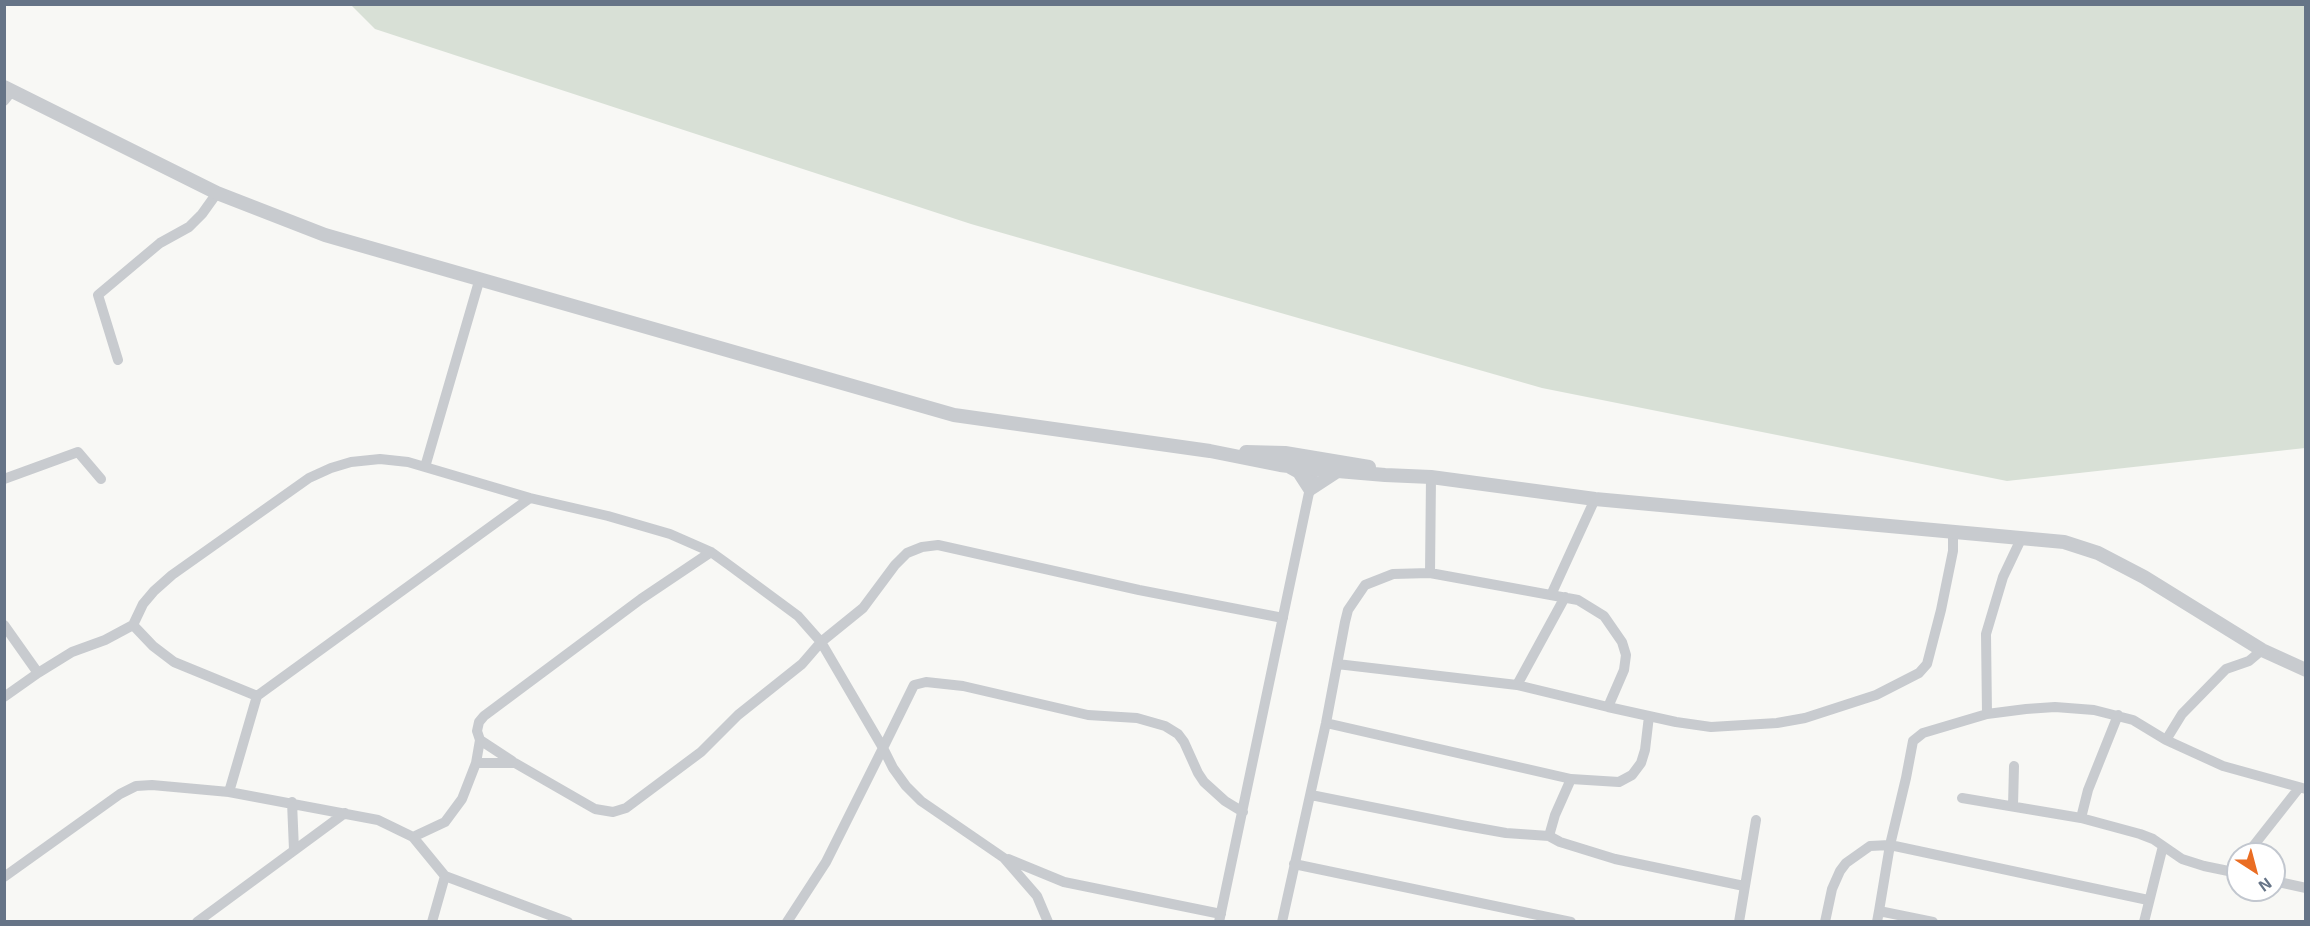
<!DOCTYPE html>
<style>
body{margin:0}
#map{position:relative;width:2310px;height:926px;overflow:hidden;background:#f8f8f5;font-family:"Exo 2",sans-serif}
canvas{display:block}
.frame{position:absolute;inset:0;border:6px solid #667487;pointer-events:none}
.north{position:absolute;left:2226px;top:842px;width:60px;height:60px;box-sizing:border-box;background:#fff;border:2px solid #c2c7cf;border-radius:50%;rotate:144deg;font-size:16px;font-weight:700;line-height:24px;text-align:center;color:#667487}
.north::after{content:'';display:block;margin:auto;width:21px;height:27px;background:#ea6d23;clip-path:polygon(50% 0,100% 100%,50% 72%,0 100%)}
</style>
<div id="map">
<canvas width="2310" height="926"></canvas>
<div class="frame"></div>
<div class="north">N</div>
</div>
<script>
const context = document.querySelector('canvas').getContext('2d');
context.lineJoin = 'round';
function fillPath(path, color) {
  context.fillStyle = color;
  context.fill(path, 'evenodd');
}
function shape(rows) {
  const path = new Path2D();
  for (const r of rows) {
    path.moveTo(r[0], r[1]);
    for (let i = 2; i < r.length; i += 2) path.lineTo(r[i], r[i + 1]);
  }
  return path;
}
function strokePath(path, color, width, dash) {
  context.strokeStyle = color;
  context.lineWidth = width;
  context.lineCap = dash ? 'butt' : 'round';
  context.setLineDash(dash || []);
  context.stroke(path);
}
const green = shape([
 [351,5,2305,5,2305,448,2007,481,1542,388,971,224,375,29]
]);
const minor = shape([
 [4,101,12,91],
 [118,360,98,295,160,243,189,227,202,214,217,193],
 [425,467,480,278],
 [4,479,78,452,101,479],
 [1430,573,1431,477],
 [1551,595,1595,499],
 [4,625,38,673,4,697],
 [133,625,153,646,174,662,257,696,530,498],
 [1337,664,1517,685,1565,597],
 [38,673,72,652,105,640,133,625,143,604,154,591,172,575,309,478,331,468,351,462,380,459,408,462,530,498,608,516,670,534,711,552,729,565,798,616,821,642,802,664,738,715,701,752,626,808,613,812,595,809,515,763,476,763,462,799,445,822,413,837],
 [1517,685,1608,707],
 [1987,714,1986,634,2003,577,2022,537],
 [2118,715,2088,790,2081,818,2140,834,2153,839,2182,859,2204,866,2238,873],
 [480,740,512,761],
 [2166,740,2182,714,2226,669,2249,661,2262,650],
 [476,763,480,740,477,731,479,722,484,716,641,599,711,552],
 [1571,779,1619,782,1632,775,1641,763,1645,750,1649,716],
 [229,792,257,696],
 [1311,795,1461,825,1506,833,1549,836,1555,815,1571,779,1326,723],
 [1962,798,2081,818],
 [292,802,294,850],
 [2013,806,2014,766],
 [1549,836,1560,842,1615,859,1744,886],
 [2247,854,2299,788],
 [1008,859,1064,882,1221,914],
 [1294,864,1571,922],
 [4,877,120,794,136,786,152,785,229,792,378,820,413,837,445,876,568,922],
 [2274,881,2306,888],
 [1879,911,1890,845,1906,778,1913,741,1923,733,1987,714,2026,709,2055,707,2094,710,2133,720,2166,740,2223,766,2306,789],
 [197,922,345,813],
 [432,922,445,876],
 [787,922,826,862,883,748,821,642,863,608,895,565,907,553,922,547,938,545,1139,590,1283,618],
 [1048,922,1037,896,1004,858,921,801,906,786,893,768,883,748,914,685,926,682,963,686,1088,715,1137,718,1165,726,1178,734,1184,742,1198,773,1204,782,1225,801,1243,812],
 [1219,922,1315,464],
 [1282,922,1326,723,1345,622,1348,610,1365,585,1393,574,1430,573,1578,600,1604,616,1622,642,1626,655,1624,670,1608,707,1676,722,1711,727,1777,723,1805,718,1876,695,1919,673,1927,664,1941,610,1953,551,1953,533],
 [1739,922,1756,820],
 [1825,922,1832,889,1840,871,1846,863,1870,846,1890,845,2148,900],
 [1877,922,1879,911,1933,922],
 [2144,922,2163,846]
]);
const tertiary = shape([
 [4,87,217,193,325,235,954,415,1210,451,1280,465,1314,469,1385,475,1431,477,1595,499,2064,542,2098,553,2144,577,2262,650,2306,670],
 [1246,452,1285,453,1369,467],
 [1290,467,1299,472,1310,489,1336,472]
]);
fillPath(green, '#d8e0d6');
strokePath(minor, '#c8cbcf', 10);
strokePath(tertiary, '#c8cbcf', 14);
</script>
